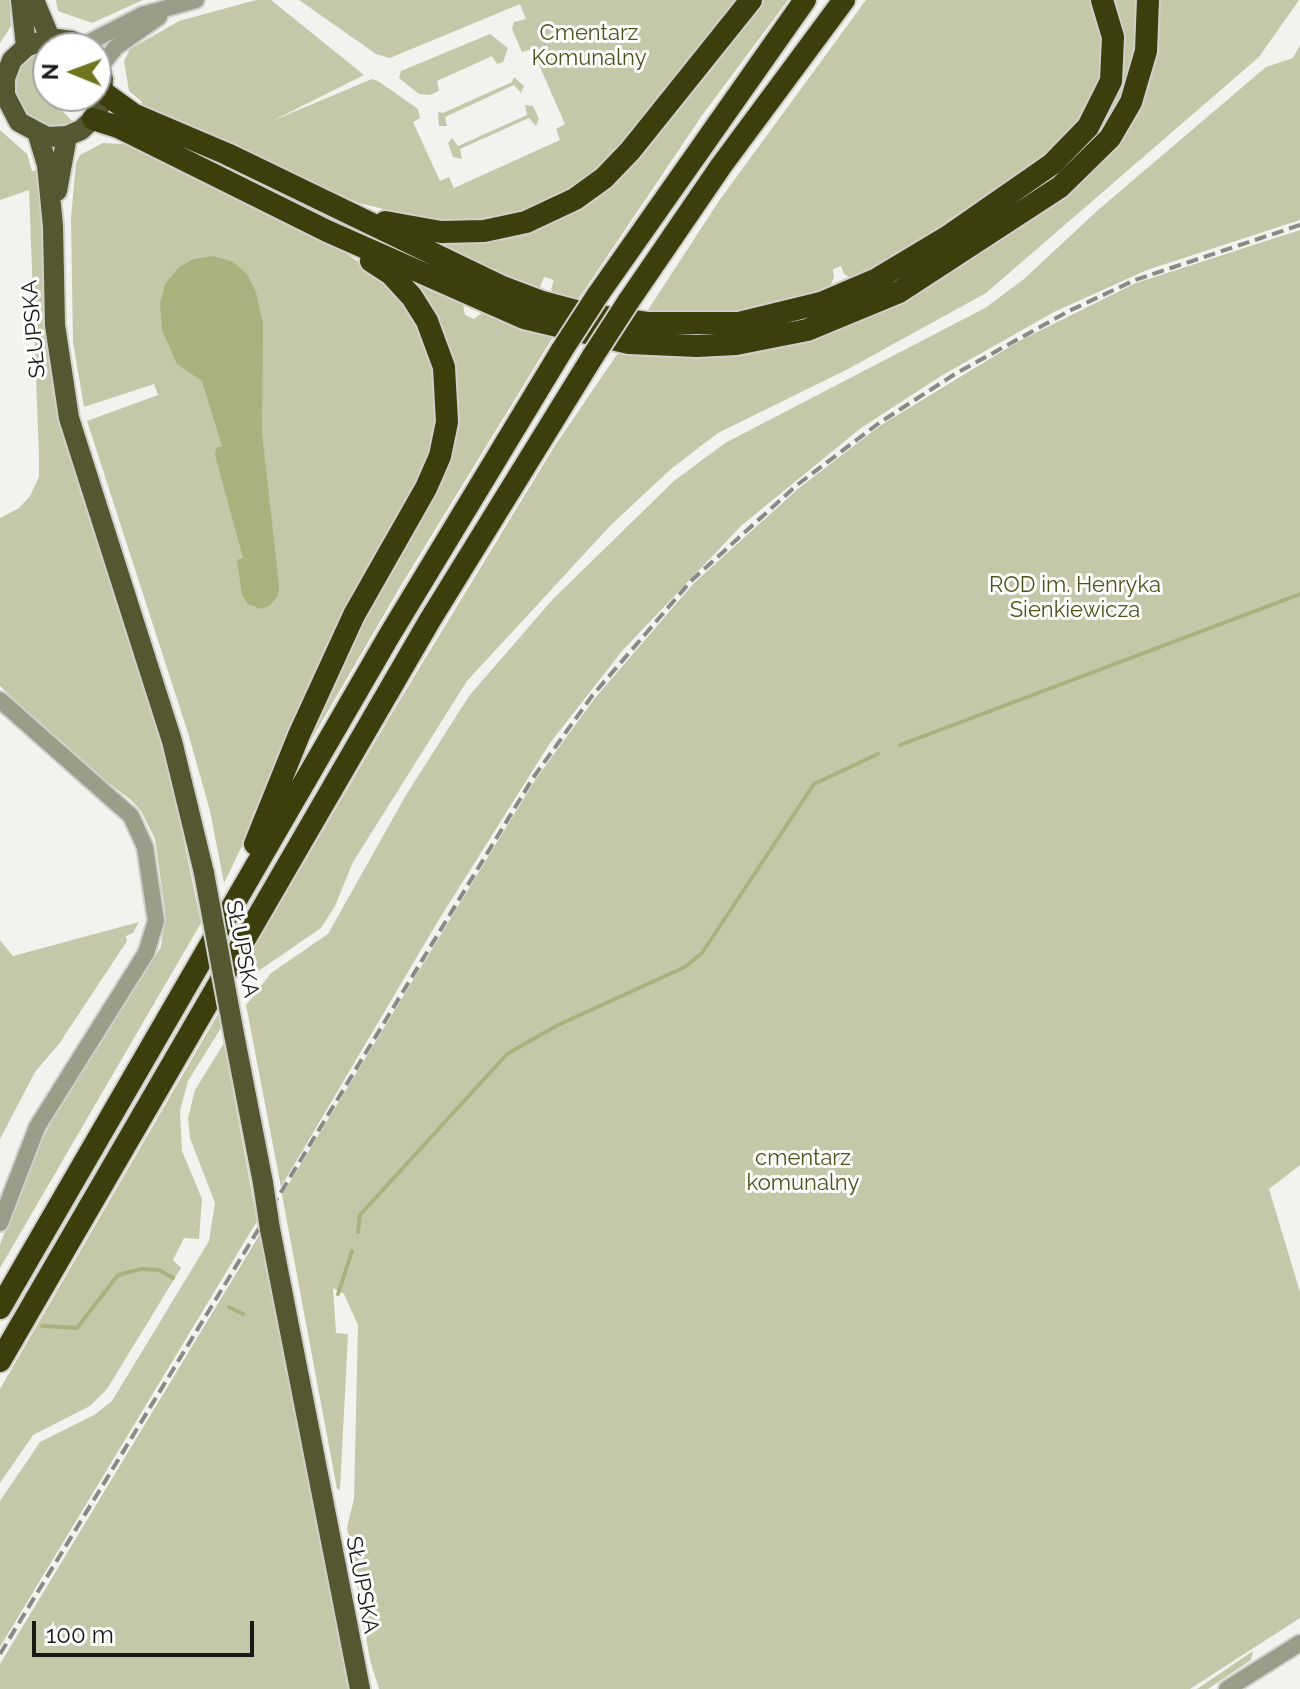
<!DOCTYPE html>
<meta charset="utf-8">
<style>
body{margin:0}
#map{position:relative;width:1300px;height:1689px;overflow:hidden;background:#f2f3ee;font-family:Raleway,sans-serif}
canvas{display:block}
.north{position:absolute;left:32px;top:32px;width:80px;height:80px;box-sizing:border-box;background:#fff;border:2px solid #a3a3a2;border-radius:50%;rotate:271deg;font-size:22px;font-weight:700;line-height:32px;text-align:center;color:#191917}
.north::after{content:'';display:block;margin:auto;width:28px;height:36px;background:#6f751d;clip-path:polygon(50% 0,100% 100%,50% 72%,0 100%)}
.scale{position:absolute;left:32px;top:1621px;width:222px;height:36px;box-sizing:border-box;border:4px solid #191917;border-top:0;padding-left:10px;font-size:24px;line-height:28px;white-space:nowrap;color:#191917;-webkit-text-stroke:6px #fff;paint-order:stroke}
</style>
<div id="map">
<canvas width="1300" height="1689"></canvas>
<div class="north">N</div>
<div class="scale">100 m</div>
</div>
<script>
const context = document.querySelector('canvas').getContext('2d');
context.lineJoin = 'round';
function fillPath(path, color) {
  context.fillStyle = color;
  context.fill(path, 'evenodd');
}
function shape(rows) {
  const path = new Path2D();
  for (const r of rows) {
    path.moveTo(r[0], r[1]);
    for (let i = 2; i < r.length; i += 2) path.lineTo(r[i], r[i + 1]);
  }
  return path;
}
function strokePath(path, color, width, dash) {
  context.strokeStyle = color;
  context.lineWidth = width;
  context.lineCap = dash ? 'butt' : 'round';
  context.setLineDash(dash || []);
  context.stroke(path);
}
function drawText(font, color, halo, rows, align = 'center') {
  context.font = font + ' Raleway,sans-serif';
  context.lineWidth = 6;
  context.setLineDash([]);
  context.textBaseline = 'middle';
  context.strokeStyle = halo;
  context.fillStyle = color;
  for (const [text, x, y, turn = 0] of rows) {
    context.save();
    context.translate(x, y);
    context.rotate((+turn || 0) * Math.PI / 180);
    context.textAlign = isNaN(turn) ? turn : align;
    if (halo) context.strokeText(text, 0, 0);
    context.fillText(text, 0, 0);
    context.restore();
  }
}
const green = shape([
 [0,0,16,0,17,11,10,14,11,26,0,43],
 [56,0,143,0,92,23,58,11],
 [256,0,271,0,364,75,272,121,372,79,378,81,418,109,420,118,413,122,440,181,449,177,454,188,560,140,556,129,565,124,532,49,522,52,512,29,514,22,526,19,520,4,390,58,376,54,299,0,740,0,623,149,584,181,547,204,485,222,436,222,359,203,140,109,142,102,129,91,124,61,130,49,179,21],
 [761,0,788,0,703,114,575,304,555,297,551,289,554,280,544,277,540,287,532,290,406,234,557,217],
 [866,0,1093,0,1103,29,1103,71,1091,104,1058,149,903,255,851,278,844,274,841,266,833,269,834,277,829,290,741,314,644,316,721,198],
 [1114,0,1141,0,1138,55,1112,123,1073,167,893,286,828,315,721,337,630,336,634,330,802,316,1097,132,1118,87,1120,23],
 [1157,0,1299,0,1259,57,986,293,848,369,718,433,671,469,610,526,467,681,353,862,335,906,321,928,254,974,243,988,240,972,392,713,554,447,620,350,811,337,1071,190,1107,157,1141,102,1157,40],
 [490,34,508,48,503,62,497,64,492,56,437,81,439,91,430,95,419,94,399,78,401,71],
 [1300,45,1300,220,1147,270,1054,312,941,376,861,428,742,525,622,651,550,743,438,921,281,1187,246,1005,271,973,328,934,406,795,469,696,553,599,674,481,725,443,985,308,1024,279,1098,210,1266,67,1293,58],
 [38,52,48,96,73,122,50,127,37,123,25,114,16,98,18,68,26,58],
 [514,77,524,86,521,93,514,85,445,117,447,126,439,126,438,112,443,113,512,82],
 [525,105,533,106,539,119,536,126,529,118,460,149,462,159,453,157,448,143,452,138,458,146,527,115],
 [0,130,27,154,32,171,40,170,46,326,54,393,80,492,164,746,201,923,0,1268,0,1245,32,1157,71,1087,161,947,165,911,155,839,141,811,131,800,74,757,0,686,0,518,19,508,30,496,39,477,39,456,29,190,0,200],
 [127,137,205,183,338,248,378,275,400,297,431,349,440,404,431,457,224,883,210,811,189,736,87,421,158,395,154,384,84,407,73,342,71,218,76,163,80,155,103,143,122,144],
 [1300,230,1300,1165,1269,1189,1300,1292,1300,1618,1190,1689,379,1689,370,1660,347,1527,354,1499,358,1325,344,1294,333,1288,336,1333,348,1334,340,1490,337,1489,282,1195,535,780,595,698,694,583,799,488,881,425,1021,340,1136,283],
 [397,269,462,300,465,315,474,319,485,311,553,337,400,587,300,759,457,407,454,373],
 [139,922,133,933,126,936,127,941,59,1044,35,1072,0,1139,0,940,13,956],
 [218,1014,221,1028,188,1081,180,1111,182,1151,202,1199,199,1239,184,1238,173,1260,181,1268,107,1389,90,1406,33,1435,0,1483,0,1389],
 [224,1043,257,1221,0,1647,0,1501,40,1442,94,1415,112,1401,209,1241,215,1203,190,1138,188,1118,195,1090],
 [260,1234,352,1689,0,1689,0,1664],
 [1253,1651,1251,1660,1208,1689,1197,1689]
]);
const water = shape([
 [213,256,233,262,247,274,256,292,263,324,262,433,279,585,278,596,269,606,261,609,248,604,242,595,237,560,243,558,215,455,216,448,222,446,202,381,177,364,162,330,160,304,165,284,179,267,194,259]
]);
const stream = shape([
 [900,745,1300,594],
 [358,1232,360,1215,507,1054,558,1025,685,967,702,953,814,784,878,754],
 [338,1294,352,1251],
 [229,1307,243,1314],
 [42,1326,77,1328,118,1275,141,1269,159,1270,173,1278]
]);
const minor = shape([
 [82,46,142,15,196,0],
 [100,67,116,47,159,17],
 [0,700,131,816,145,847,156,921,146,953,37,1127,0,1223],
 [1227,1689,1300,1643]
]);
const major = shape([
 [21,0,26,47],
 [34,0,50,38],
 [84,48,72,41,50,38,26,47,12,60,5,78,5,95,19,122,47,137,67,136,81,130,93,119,102,102,103,79,96,60],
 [38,135,47,165,53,226,55,325,69,418,172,741,204,873],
 [57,191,67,136],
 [234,1034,263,1183],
 [270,1229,360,1689]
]);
const highway = shape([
 [104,93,133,114,227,154,500,286,542,302,591,315,647,323,739,323,821,303,877,279,947,237,1052,164,1088,127,1111,81,1113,37,1102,0],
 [93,119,118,127,327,231,524,318,629,343,697,346,736,344,807,330,899,292,1060,187,1110,138,1131,102,1146,51,1148,0],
 [385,222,441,232,484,231,526,222,575,199,604,178,630,151,751,0],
 [597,296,805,0],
 [628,302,721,166,844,0],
 [255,844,299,735,354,615,426,488,440,456,447,422,444,367,427,321,412,297,391,274,371,261],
 [0,1308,389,636,562,350],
 [0,1361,430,620,593,356]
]);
const rail = shape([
 [0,1654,533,778,592,696,691,581,797,485,879,423,955,374,1069,311,1135,280,1300,225]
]);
const majorBridge = shape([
 [204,873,234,1034],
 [263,1183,270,1229]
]);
const highwayBridge = shape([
 [562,350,597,296],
 [593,356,628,302]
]);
const parkNames = [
 ["Cmentarz",589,33],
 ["Komunalny",589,58],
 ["ROD im. Henryka",1075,585],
 ["Sienkiewicza",1075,610],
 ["cmentarz",803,1158],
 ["komunalny",803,1183]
];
const streetNames = [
 ["SŁUPSKA",34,329,-95],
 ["SŁUPSKA",242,949,79],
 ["SŁUPSKA",362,1585,79]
];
fillPath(green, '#c4c8a8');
fillPath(water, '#abb17d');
strokePath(stream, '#abb17d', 4);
strokePath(minor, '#cfd0cc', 20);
strokePath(major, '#cfd0cc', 24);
strokePath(highway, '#cfd0cc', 26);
strokePath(minor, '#9a9d87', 16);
strokePath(major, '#54572f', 20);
strokePath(highway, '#3c3f0c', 22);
strokePath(rail, '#898a86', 4, [12, 6]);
strokePath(majorBridge, '#cfd0cc', 24, []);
strokePath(highwayBridge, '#cfd0cc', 26, []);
strokePath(majorBridge, '#54572f', 20);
strokePath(highwayBridge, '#3c3f0c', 22);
drawText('22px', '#4f5318', '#fff', parkNames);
drawText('22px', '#191917', '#fff', streetNames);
</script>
